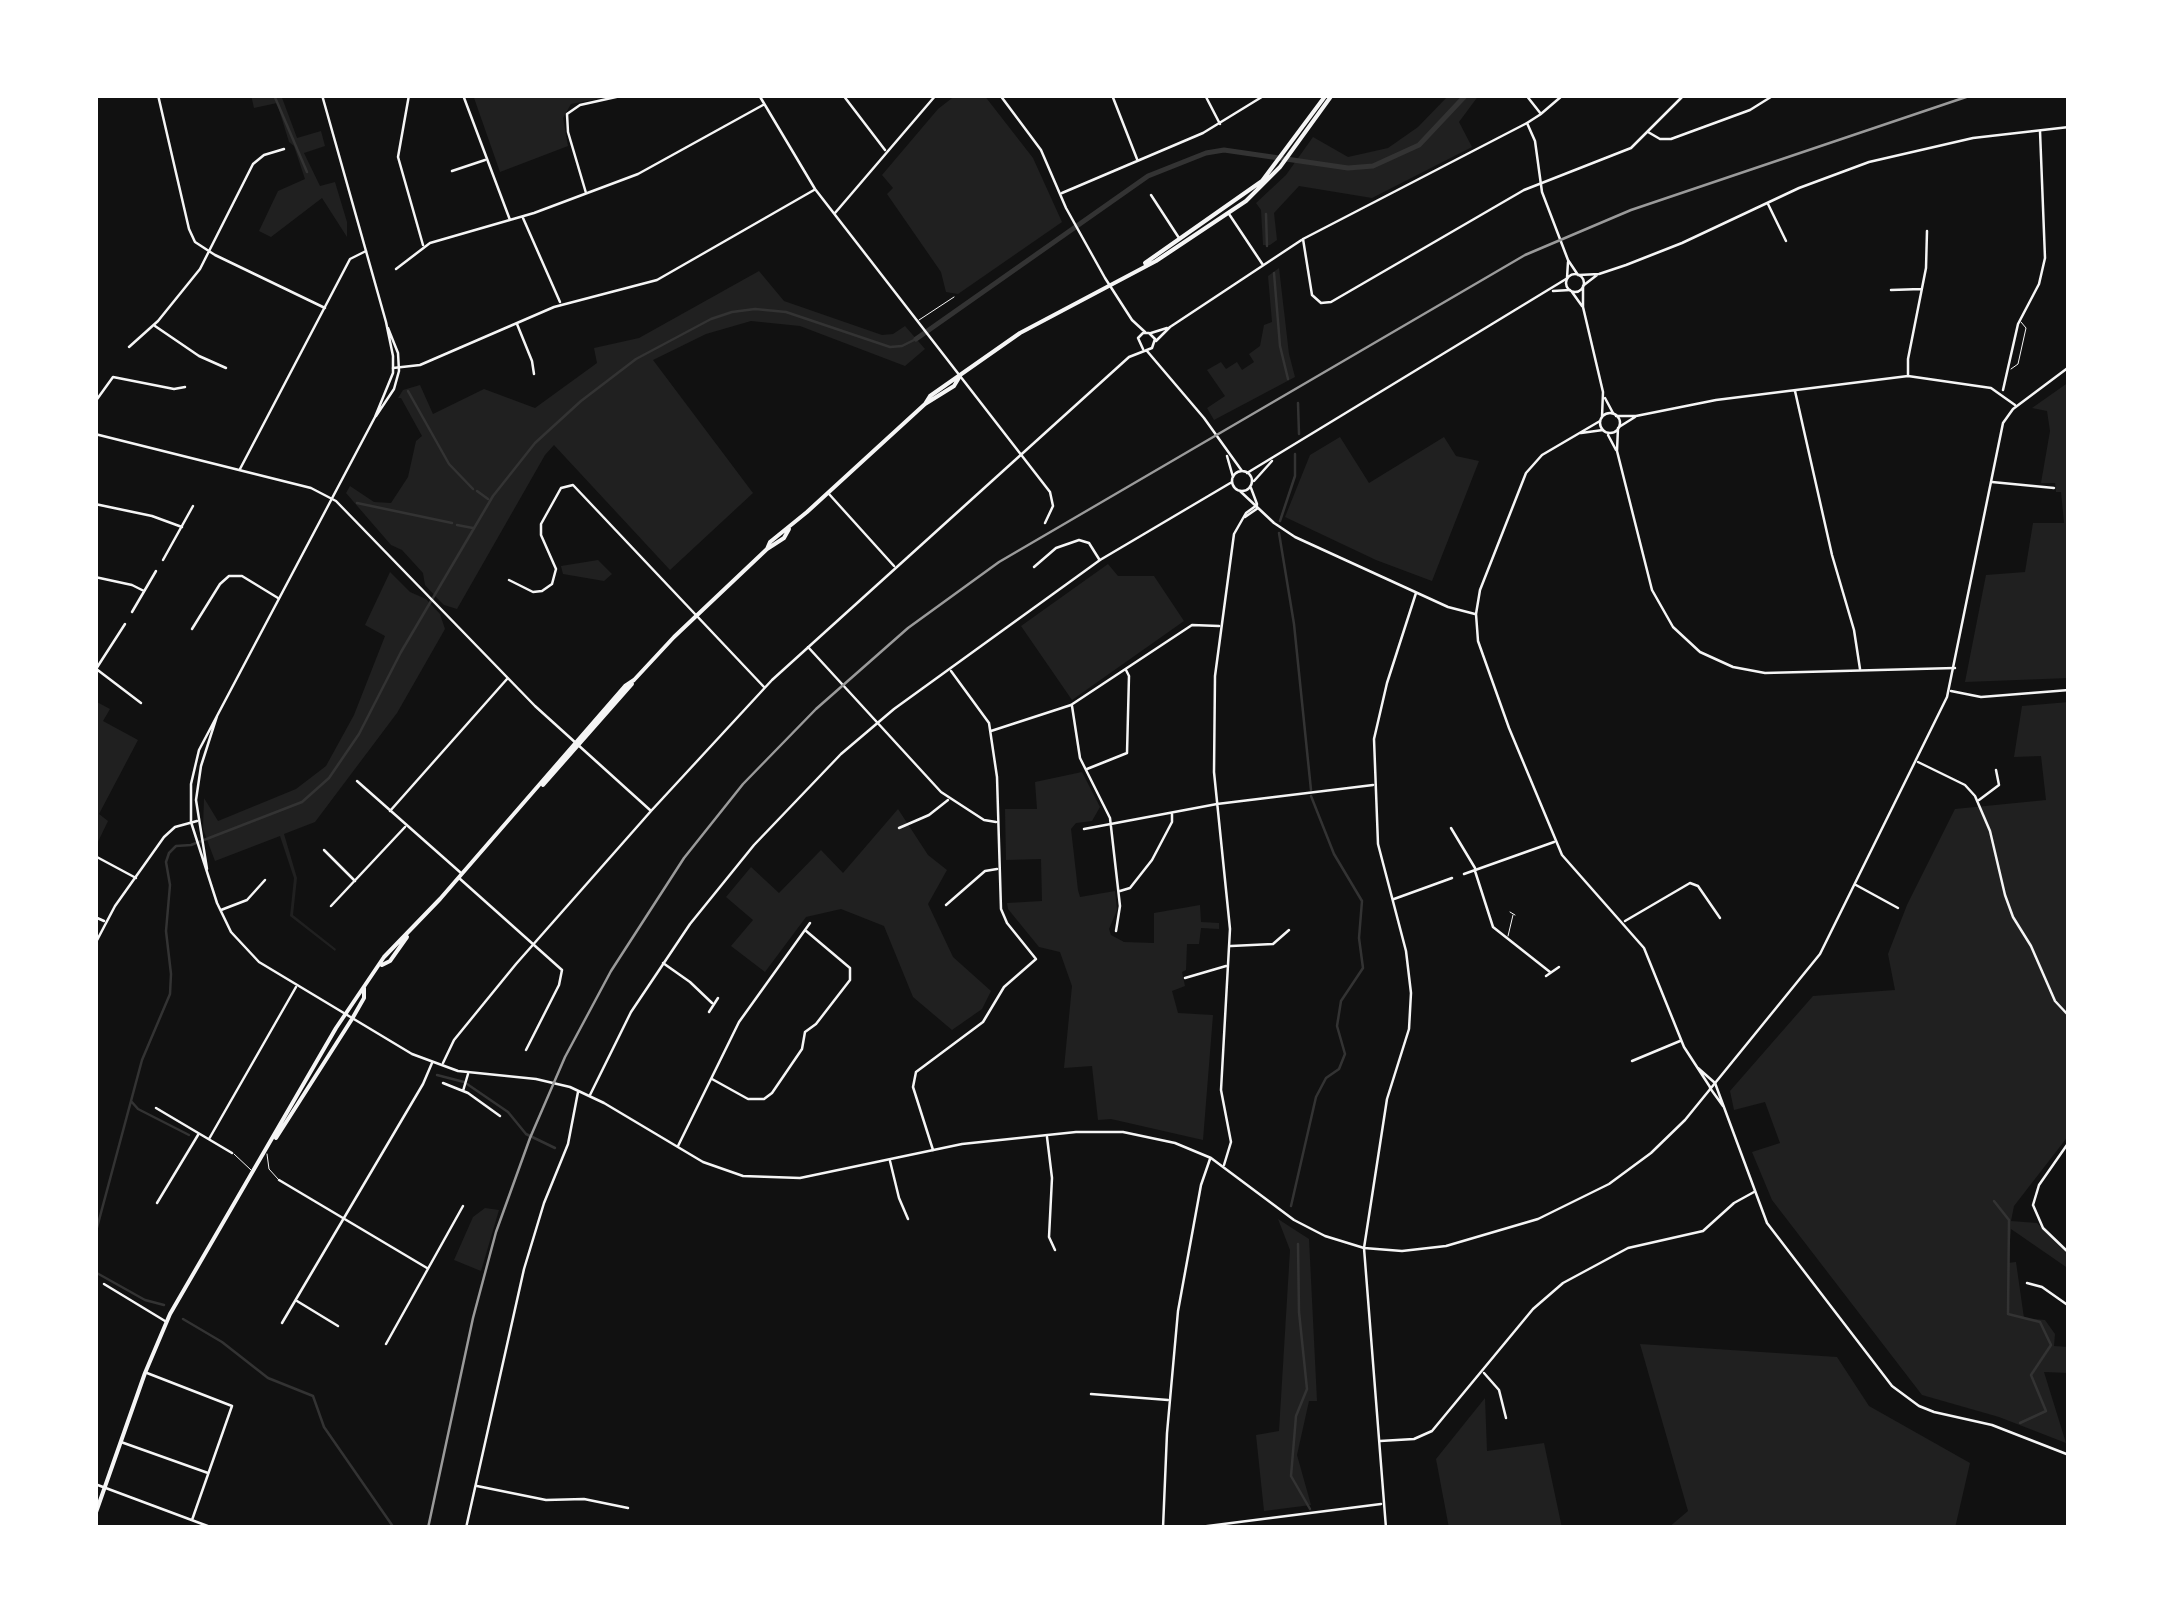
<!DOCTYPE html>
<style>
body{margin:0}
#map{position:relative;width:2164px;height:1623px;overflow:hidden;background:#111;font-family:Rubik,sans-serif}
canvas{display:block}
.frame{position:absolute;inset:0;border:98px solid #fff;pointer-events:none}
</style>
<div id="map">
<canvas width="2164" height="1623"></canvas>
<div class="frame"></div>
</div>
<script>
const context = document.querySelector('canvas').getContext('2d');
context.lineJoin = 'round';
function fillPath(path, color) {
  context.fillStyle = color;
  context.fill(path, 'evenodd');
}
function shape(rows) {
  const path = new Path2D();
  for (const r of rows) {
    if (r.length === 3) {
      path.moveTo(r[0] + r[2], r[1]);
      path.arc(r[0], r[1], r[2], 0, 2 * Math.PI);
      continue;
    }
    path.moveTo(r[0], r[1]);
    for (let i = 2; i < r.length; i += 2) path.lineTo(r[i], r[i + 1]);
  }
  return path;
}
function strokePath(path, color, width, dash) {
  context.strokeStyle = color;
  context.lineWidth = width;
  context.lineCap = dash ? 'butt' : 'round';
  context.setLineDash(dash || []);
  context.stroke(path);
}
const green = shape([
 [251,95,281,95,297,138,321,131,325,146,304,153,320,186,335,182,347,222,347,237,322,198,271,237,259,231,278,191,305,179,294,146,289,142,277,103,254,108],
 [473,95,618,95,571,104,563,118,568,146,500,172],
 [956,95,984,95,1033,158,1062,222,958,294,946,292,941,272,887,194,893,188,882,175,938,109],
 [1449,95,1479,95,1459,122,1472,147,1372,198,1299,186,1274,213,1277,240,1270,245,1263,245,1261,210,1256,203,1286,175,1313,137,1348,157,1388,148,1418,127],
 [1279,268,1289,354,1295,377,1214,420,1207,408,1225,396,1207,370,1221,362,1226,369,1237,362,1242,370,1254,362,1249,354,1260,346,1264,325,1272,322,1268,276],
 [759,271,784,301,882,335,893,334,905,326,925,349,905,366,800,326,751,321,706,334,653,360,753,493,670,570,554,445,545,455,457,609,444,605,437,598,425,585,423,573,402,550,391,545,346,493,350,486,374,502,391,503,408,477,416,441,422,436,401,398,398,398,403,390,420,385,433,414,484,389,535,408,597,363,594,348,639,338],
 [2069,382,2069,678,1965,682,1986,575,2025,572,2033,523,2064,523,2061,492,2056,492,2055,483,2041,483,2050,431,2047,411,2032,408],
 [1340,437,1369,483,1444,437,1456,456,1479,461,1432,581,1376,560,1285,517,1310,455],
 [598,560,612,574,604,581,563,574,561,566],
 [1108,564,1118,576,1154,576,1184,621,1072,700,1021,626],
 [390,572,410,592,426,599,440,614,445,629,397,713,315,822,284,834,297,878,293,915,336,949,335,951,290,916,294,878,280,836,215,861,203,829,204,798,218,821,296,789,326,766,354,715,385,636,365,625],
 [95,701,110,709,103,721,138,740,99,814,108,821,95,848],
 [2069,702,2069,1135,2014,1206,2011,1221,2037,1223,2069,1255,2069,1269,2011,1229,2008,1263,2016,1262,2024,1318,2045,1320,2055,1334,2054,1346,2069,1347,2069,1373,2044,1372,2066,1443,1999,1417,1922,1395,1772,1200,1752,1152,1780,1143,1765,1102,1734,1110,1730,1091,1813,996,1895,990,1888,954,1907,905,1955,809,2046,800,2041,756,2014,757,2022,706],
 [1082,772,1100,807,1092,821,1076,823,1071,829,1078,890,1080,897,1115,891,1117,910,1109,929,1111,935,1124,942,1154,943,1154,913,1200,905,1201,922,1219,923,1219,929,1201,928,1199,944,1187,944,1186,970,1182,972,1185,986,1172,991,1178,1013,1213,1015,1203,1140,1111,1119,1098,1120,1092,1066,1064,1068,1072,986,1060,952,1039,947,1008,909,1007,903,1042,901,1041,859,1006,860,1005,809,1037,809,1035,782],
 [898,809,928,855,947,870,928,904,953,957,991,991,982,1009,952,1030,913,997,884,926,841,909,806,917,765,972,731,946,753,920,726,897,751,867,779,893,821,850,843,873],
 [485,1208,499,1210,481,1271,454,1260,473,1217],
 [1278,1219,1309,1239,1317,1401,1309,1401,1297,1455,1311,1505,1264,1511,1256,1435,1279,1431,1290,1250],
 [1640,1344,1837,1357,1869,1406,1970,1463,1955,1528,1668,1528,1688,1511],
 [1485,1398,1487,1451,1544,1443,1562,1528,1449,1528,1436,1459]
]);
const stream = shape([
 [274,95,307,172],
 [1266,214,1267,246],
 [1274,273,1280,346,1288,379],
 [408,391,449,464,473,489],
 [1298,403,1299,434],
 [477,491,488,499],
 [357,503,452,523],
 [1280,521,1295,476,1295,454],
 [457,525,473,528],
 [1279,533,1294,624,1311,790],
 [437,1075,464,1082],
 [467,1084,508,1112,526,1134,555,1148],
 [131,1101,138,1109,189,1135],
 [1994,1201,2009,1220,2008,1314,2040,1322,2051,1345,2031,1375,2046,1411,2020,1423],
 [1291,1206,1316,1097,1326,1078,1339,1069,1345,1054,1337,1026,1341,1001,1363,968,1359,938,1362,901,1334,854,1311,796],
 [95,1235,142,1060,170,994,171,974,166,931,170,885,166,862,169,853,176,846,191,845,302,802,329,778,359,734,401,652,493,496,535,443,581,401,636,359,711,319,732,312,755,309,786,312,890,347,902,346,916,339],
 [1298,1244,1299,1312,1307,1389,1296,1416,1291,1476,1310,1509],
 [95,1272,145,1300,164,1305],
 [183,1319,222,1342,268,1378,313,1396,324,1427,394,1528]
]);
const canal = shape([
 [916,339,1148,176,1206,153,1224,150,1348,168,1373,166,1419,145,1466,95]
]);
const service = shape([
 [919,320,954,297],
 [2011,369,2018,364,2026,328,2021,322],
 [1510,912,1515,915],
 [1508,936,1513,915],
 [234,1154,251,1170],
 [267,1154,269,1169,278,1179]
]);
const minor = shape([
 [158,95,189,229,195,242,215,255,325,308],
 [409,95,398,157,423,245],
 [463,95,510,220],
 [759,95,815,189,1050,492,1053,506,1045,523],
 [843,95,885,150],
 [1000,95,1041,150,1066,208,1105,278,1132,320,1145,332],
 [1112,95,1137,159],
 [1205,95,1220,124],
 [1542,113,1563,95],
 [1648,132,1660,139,1671,139,1750,110,1774,95],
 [452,171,485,160],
 [586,193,568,132,567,114,580,105,625,95],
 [1062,193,1203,133,1265,95],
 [1151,195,1179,238],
 [1768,204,1786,241],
 [835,213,936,95],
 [1229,214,1263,265],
 [523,218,560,302],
 [1303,239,1312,295,1321,303,1331,302,1524,190,1631,148,1684,95],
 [396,269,430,243,534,213,638,174,763,105],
 [1579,275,1599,274,1626,265,1682,243,1799,188,1869,162,1973,138,2069,127],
 [1584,285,1597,275],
 [1891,290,1921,289],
 [1553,291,1570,290],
 [517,324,532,361,534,374],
 [155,326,199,356,226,368],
 [1151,333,1167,328],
 [1156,341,1170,327,1303,239,1527,123],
 [129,347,158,321,200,269,253,164,264,155,284,149],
 [1147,351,1204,418,1242,471],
 [393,368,420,365,554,307,657,280,814,190],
 [1908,375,1908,359,1926,268,1927,231],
 [2003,390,2018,324,2039,284,2045,258,2040,131],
 [1795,391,1832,555,1854,630,1860,669],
 [95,402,113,377,174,389,185,387],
 [1616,416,1636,416,1716,400,1908,376,1991,388,2015,405],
 [1600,421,1542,455,1526,473,1480,590,1476,614,1478,641,1509,728,1562,855,1644,948,1684,1047,1710,1087],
 [1619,427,1635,417],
 [1581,433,1603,430],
 [95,434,311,488,336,501,535,706,650,810],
 [1227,456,1233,477],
 [240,469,350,259,366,251],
 [1242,481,10],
 [1247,473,1566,279],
 [1254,481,1272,461],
 [1992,482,2054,488],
 [1251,488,1257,504],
 [1240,491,1274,523,1295,537,1448,607,1475,614],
 [829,494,894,566],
 [95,504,152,516,182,527],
 [1245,517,1258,508],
 [163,560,193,506],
 [1034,567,1056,548,1079,540,1089,543,1099,559],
 [95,577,132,585,144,591],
 [509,580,533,592,542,591,552,584,556,569,541,535,541,524,561,488,573,485,764,687],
 [132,612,156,571],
 [192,629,220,584,229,576,242,576,278,598],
 [808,647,941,792,984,820,996,822],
 [95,668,141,703],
 [96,669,125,624],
 [1072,706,1080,758,1110,818,1120,906,1116,931],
 [991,731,1071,705,1192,625,1219,626],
 [1918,762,1965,785,1975,796,1990,831,2005,895,2013,917,2031,946,2055,1001,2069,1016],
 [1087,769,1127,753,1129,676,1126,670],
 [357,781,461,873],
 [1979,800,1999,785,1996,770],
 [390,811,507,679],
 [899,828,929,815,948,800],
 [1451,828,1475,868],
 [1084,829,1217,804,1373,785],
 [324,850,355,881],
 [95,856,136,878],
 [1475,871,1493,927,1550,972],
 [1464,874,1554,842],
 [459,878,562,970,559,985,526,1050],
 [1856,885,1898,908],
 [1120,891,1130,888,1152,860,1172,822,1172,814],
 [1394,899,1452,878],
 [946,905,985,871,997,869],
 [331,906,405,827],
 [221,910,247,900,265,880],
 [95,917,104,921],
 [1625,921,1690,883,1698,886,1720,918],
 [95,944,115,906,164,837,175,827,197,821],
 [1231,946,1273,944,1289,930],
 [663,963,690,982,712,1003],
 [1546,976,1559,967],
 [1185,978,1226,966],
 [709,1012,718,998],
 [1632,1061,1680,1041],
 [443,1063,454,1040,516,964,651,811,772,680,1129,357,1152,348,1155,339,1149,333,1143,333,1138,338,1143,349],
 [1698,1068,1715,1083],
 [712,1079,748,1099,764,1099,772,1093,802,1049,805,1032,816,1024,850,980,850,968,805,930],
 [443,1083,468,1093,500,1116],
 [463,1091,468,1074],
 [590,1095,631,1012,690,924,754,845,841,754,894,709,1100,560,1232,482],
 [156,1108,232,1153],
 [1047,1137,1052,1178,1049,1237,1055,1250],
 [209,1139,296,987],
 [2069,1142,2039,1185,2033,1205,2043,1228,2069,1253],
 [678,1146,739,1022,810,923],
 [933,1150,913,1087,916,1072,983,1022,1004,987,1036,959,1007,923,1001,909,997,777,989,723,951,671],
 [890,1161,899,1198,908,1219],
 [1224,1165,1231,1142,1221,1090,1230,929,1214,772,1215,676,1234,534,1246,513,1257,505],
 [279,1180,427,1268],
 [157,1203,198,1135],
 [2027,1283,2042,1287,2069,1306],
 [104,1284,165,1321],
 [297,1301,338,1326],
 [282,1323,423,1084,432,1063],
 [386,1344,463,1206],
 [147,1373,232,1406,192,1520],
 [1484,1373,1499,1390,1506,1418],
 [1091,1394,1168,1400],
 [1380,1441,1414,1439,1432,1431,1533,1309,1563,1283,1628,1248,1703,1231,1734,1203,1754,1192],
 [121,1442,208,1473],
 [95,1484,213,1528],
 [477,1486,546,1500,584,1499,628,1508],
 [1192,1528,1381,1504],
 [1386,1528,1364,1248,1387,1099,1409,1029,1411,993,1406,951,1378,844,1374,739,1387,683,1416,593]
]);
const tertiary = shape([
 [1526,95,1541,114,1527,123,1535,141,1542,192,1568,260,1578,275],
 [1575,283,9],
 [1567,278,1568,262],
 [1583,286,1583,307,1603,392,1602,417],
 [1572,292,1582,306],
 [1605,398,1613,413],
 [1610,423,10],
 [1618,428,1617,451,1652,590,1673,627,1700,652,1733,667,1765,673,1955,668],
 [1608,435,1616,450],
 [1951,691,1981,697,2069,690],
 [1715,1083,1767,1223,1892,1386,1919,1406,1934,1412,1992,1425,2069,1455],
 [1710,1088,1723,1106],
 [466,1528,524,1269,544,1203,568,1144,578,1092],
 [1163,1528,1167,1433,1178,1311,1201,1185,1210,1159]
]);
const secondary = shape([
 [322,95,386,322,393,356,393,373,375,417,199,750,191,784,191,822,217,903,231,932,259,962,412,1054,458,1071,536,1079,570,1087,604,1103,703,1162,743,1176,800,1178,962,1144,1076,1132,1123,1132,1175,1143,1211,1158,1294,1220,1325,1236,1364,1248,1402,1251,1446,1246,1538,1219,1609,1184,1651,1153,1685,1120,1820,954,1947,697,2003,423,2013,409,2069,367],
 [376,416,394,389,399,371,398,353,388,328],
 [207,869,196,800,201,766,217,716]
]);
const trunk = shape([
 [1145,263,1262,181,1326,95],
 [925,404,954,386,960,376],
 [767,549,784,538,789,529],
 [543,785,632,684],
 [382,965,390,961,407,937],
 [276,1138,352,1019,364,998,364,988],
 [95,1515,145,1373,170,1314,336,1028,384,957,440,899,625,686,634,680,674,637,767,549,770,542,807,512,925,404,930,396,1020,333,1156,261,1246,201,1280,167,1332,95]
]);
const rail = shape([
 [428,1528,473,1318,496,1232,530,1138,565,1057,611,971,684,858,743,784,816,709,908,628,999,562,1525,255,1631,210,1972,95]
]);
fillPath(green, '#202020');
strokePath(stream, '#333', 2.5);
strokePath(canal, '#333', 5);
strokePath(service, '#f5f5f5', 1);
strokePath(minor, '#f5f5f5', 2.5);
strokePath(tertiary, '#f5f5f5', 2.5);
strokePath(secondary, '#f5f5f5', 2.5);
strokePath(trunk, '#f5f5f5', 4);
strokePath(rail, '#9a9a9a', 2.5);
</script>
